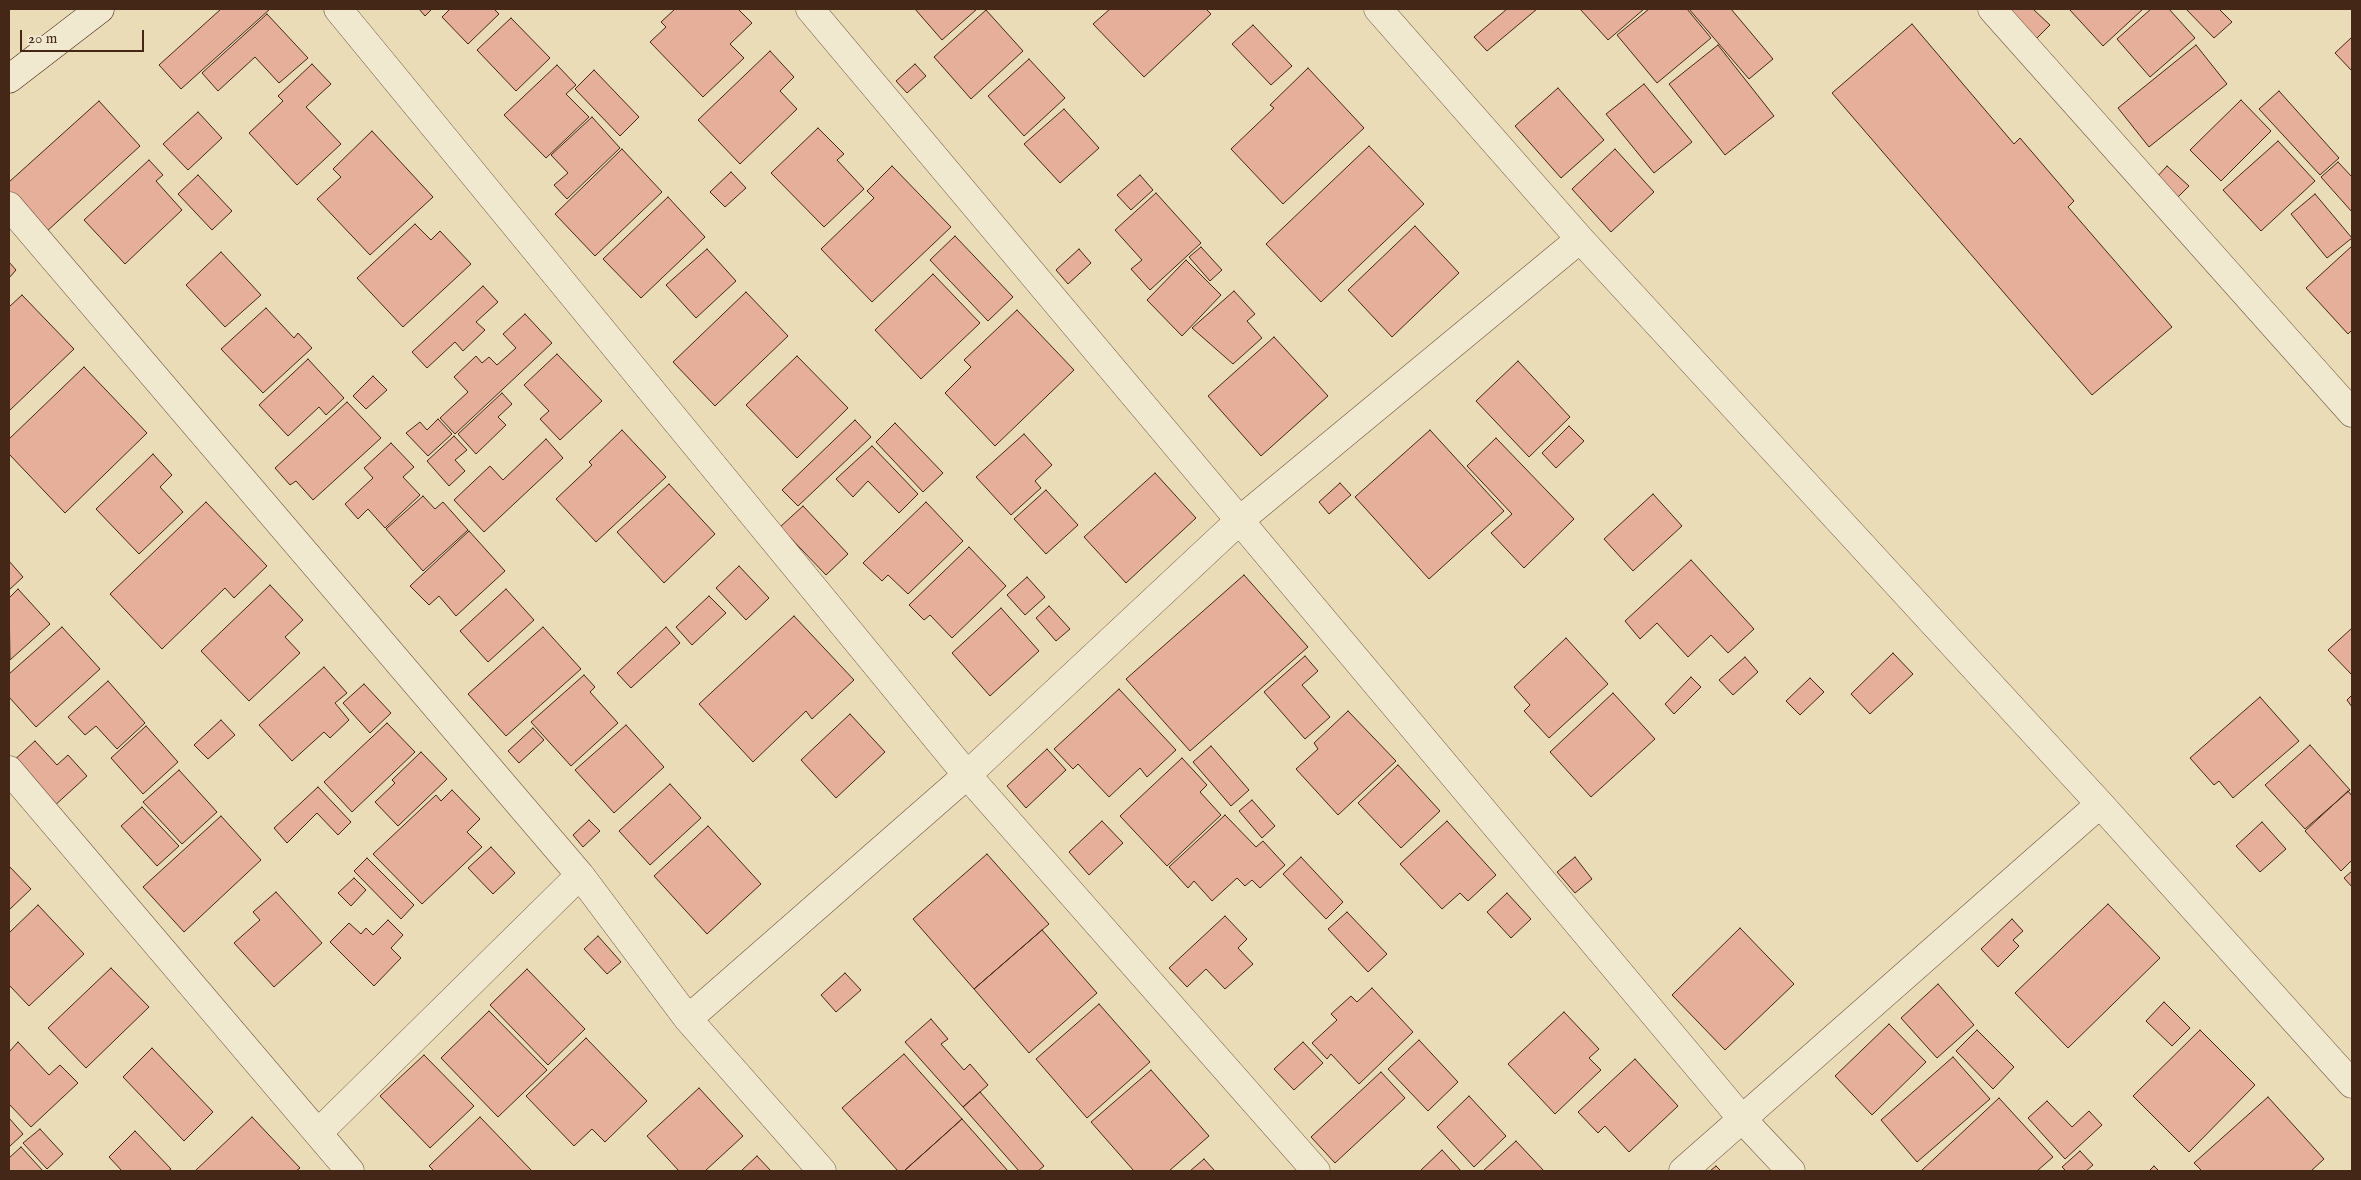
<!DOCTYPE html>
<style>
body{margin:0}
#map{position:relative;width:2361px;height:1180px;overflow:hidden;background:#eadcb7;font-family:"IM FELL English",serif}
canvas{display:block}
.frame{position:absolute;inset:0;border:10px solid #452717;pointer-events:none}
.scale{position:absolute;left:20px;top:30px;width:124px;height:22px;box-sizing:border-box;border:2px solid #452717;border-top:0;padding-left:6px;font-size:15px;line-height:18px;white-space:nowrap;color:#452717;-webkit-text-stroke:4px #f1e8d0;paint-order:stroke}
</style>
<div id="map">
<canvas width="2361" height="1180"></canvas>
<div class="frame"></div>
<div class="scale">20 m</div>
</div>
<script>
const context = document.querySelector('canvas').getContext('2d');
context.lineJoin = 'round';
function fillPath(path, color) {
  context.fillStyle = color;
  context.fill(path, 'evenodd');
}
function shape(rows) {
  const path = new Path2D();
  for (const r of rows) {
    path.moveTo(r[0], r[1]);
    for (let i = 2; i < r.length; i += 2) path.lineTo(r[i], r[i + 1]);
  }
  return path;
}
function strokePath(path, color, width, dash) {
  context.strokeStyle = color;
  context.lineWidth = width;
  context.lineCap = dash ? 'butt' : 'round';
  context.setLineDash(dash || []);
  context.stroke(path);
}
const building = shape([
 [221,9,270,9,181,89,159,65,221,9],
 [419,9,432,9,425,16,419,9],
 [450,9,494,9,499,14,468,44,442,17,450,9],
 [675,9,738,9,752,23,730,44,744,58,703,97,650,42,666,27,661,22,675,9],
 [915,9,977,9,942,40,915,9],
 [1110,9,1206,9,1211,14,1144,77,1093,24,1110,9],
 [1507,9,1537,9,1487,51,1474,37,1507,9],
 [1580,9,1644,9,1608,40,1580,9],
 [1649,9,1687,9,1711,38,1657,83,1617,35,1649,9],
 [1689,9,1731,9,1773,59,1749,79,1689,9],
 [2006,9,2033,9,2050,25,2036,39,2006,9],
 [2069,9,2143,9,2103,46,2069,9],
 [2151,9,2169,9,2195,38,2150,77,2117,39,2151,9],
 [2186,9,2219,9,2232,22,2214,38,2186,9],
 [986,10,1023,51,971,99,934,57,986,10],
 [267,14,308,58,279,83,255,57,218,91,202,73,267,14],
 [511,18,550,58,516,91,477,50,511,18],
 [1912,24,2014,144,2020,138,2074,201,2068,207,2172,327,2092,395,1832,93,1912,24],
 [1253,25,1292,66,1271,85,1232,44,1253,25],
 [2352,37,2352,71,2335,53,2352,37],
 [1718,45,1774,116,1725,155,1669,84,1718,45],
 [2196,45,2227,84,2149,147,2118,108,2196,45],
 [770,51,794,77,780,91,797,109,740,164,698,120,770,51],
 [1029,59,1065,98,1024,136,988,96,1029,59],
 [312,64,331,84,306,107,341,144,297,185,249,133,283,101,278,96,312,64],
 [915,64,926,76,907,93,896,81,915,64],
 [557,65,576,85,566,94,589,117,546,158,504,115,557,65],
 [1308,68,1364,128,1283,204,1231,149,1274,108,1270,105,1308,68],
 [594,70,639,117,620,136,575,89,594,70],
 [1644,84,1692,142,1654,173,1606,114,1644,84],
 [1558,88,1604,140,1561,178,1515,126,1558,88],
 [2279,91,2339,158,2320,175,2259,109,2279,91],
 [2241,100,2271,131,2221,181,2190,150,2241,100],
 [99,101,140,146,46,232,9,191,9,182,99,101],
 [1064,109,1099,148,1060,183,1024,144,1064,109],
 [198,112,222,138,188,170,163,144,198,112],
 [592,117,620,148,567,199,554,185,568,173,551,155,592,117],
 [818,128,844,154,837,160,864,189,824,227,771,173,818,128],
 [372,131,433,197,370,255,317,199,341,177,333,169,372,131],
 [2278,141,2315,181,2261,231,2223,190,2278,141],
 [1369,146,1424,204,1321,302,1266,244,1369,146],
 [622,149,662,192,595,256,555,214,622,149],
 [1615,149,1654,192,1611,232,1572,189,1615,149],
 [149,160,163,175,156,181,182,210,125,264,84,220,149,160],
 [2338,162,2352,177,2352,212,2321,177,2338,162],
 [892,166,951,227,872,302,821,249,874,198,867,191,892,166],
 [2167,166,2189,186,2176,199,2155,179,2167,166],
 [731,172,746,188,725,207,710,192,731,172],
 [198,175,232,211,212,230,178,194,198,175],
 [1140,175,1153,190,1131,210,1117,195,1140,175],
 [1156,193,1201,243,1150,290,1131,269,1142,260,1115,230,1156,193],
 [2315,194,2352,238,2327,258,2291,214,2315,194],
 [668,197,705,237,641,298,603,259,668,197],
 [415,224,431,240,440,231,471,264,403,327,357,278,415,224],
 [1415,226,1459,273,1392,337,1348,290,1415,226],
 [955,236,1013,297,988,321,930,260,955,236],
 [2352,246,2352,330,2348,334,2306,288,2352,246],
 [1201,247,1222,270,1210,281,1189,257,1201,247],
 [707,249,736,281,696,318,666,285,707,249],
 [1079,249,1091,263,1068,284,1056,270,1079,249],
 [221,252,261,295,225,327,186,285,221,252],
 [1186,260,1221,295,1182,336,1147,300,1186,260],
 [9,262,16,270,9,278,9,262],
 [933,274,980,323,921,379,875,330,933,274],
 [483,286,498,302,476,322,485,330,463,351,455,342,427,368,412,352,483,286],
 [1234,291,1255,314,1247,321,1262,338,1233,364,1192,328,1234,291],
 [746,292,788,336,715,406,673,362,746,292],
 [22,295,74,349,9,411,9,307,22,295],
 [266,308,294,338,298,333,312,348,263,393,221,349,266,308],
 [1017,310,1074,370,995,446,945,393,971,367,964,360,1017,310],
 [525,314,552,343,455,434,440,418,468,392,454,377,476,356,482,363,489,357,497,365,516,348,503,334,525,314],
 [1274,337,1328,396,1261,456,1208,396,1274,337],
 [557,354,602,401,560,440,540,419,549,411,524,385,557,354],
 [797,356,848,408,797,458,746,405,797,356],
 [308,359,344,398,326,415,319,407,288,436,259,405,308,359],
 [1518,361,1570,417,1529,457,1476,401,1518,361],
 [84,367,147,433,65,513,9,454,9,439,84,367],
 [373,376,387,390,366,409,353,396,373,376],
 [502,393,512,404,498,417,506,425,476,454,458,434,502,393],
 [347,402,381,438,313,500,296,481,290,485,275,468,347,402],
 [438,419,452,434,428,456,406,433,420,422,427,430,438,419],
 [855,420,871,437,798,506,782,490,855,420],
 [895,423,943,473,923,492,876,442,895,423],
 [1569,426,1584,441,1556,468,1542,453,1569,426],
 [622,430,666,477,596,542,556,499,592,465,589,462,622,430],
 [1430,430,1504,511,1429,579,1355,497,1430,430],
 [1024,434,1052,465,1035,481,1041,488,1011,515,976,477,1024,434],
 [454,436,467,450,455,460,465,471,449,486,427,461,454,436],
 [1496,438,1574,519,1524,568,1491,533,1512,514,1467,466,1496,438],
 [546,439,563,458,484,532,454,500,490,466,503,480,546,439],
 [391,443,414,467,403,477,420,495,385,528,368,509,358,519,345,504,373,478,364,468,391,443],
 [872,446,918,494,899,513,868,481,853,497,836,479,872,446],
 [153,454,172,475,160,487,183,512,139,554,96,509,153,454],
 [1155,473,1196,518,1126,583,1084,537,1155,473],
 [1340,483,1351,495,1329,514,1319,502,1340,483],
 [669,484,715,534,664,583,617,532,669,484],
 [1046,490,1078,525,1046,554,1014,519,1046,490],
 [1653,494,1682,526,1633,571,1604,539,1653,494],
 [423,496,435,509,443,502,468,530,423,571,386,529,423,496],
 [206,502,267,566,234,598,225,588,162,649,110,594,206,502],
 [926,502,963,541,908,594,888,575,882,581,863,563,926,502],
 [803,506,848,554,826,575,780,527,803,506],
 [469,531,505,571,456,616,439,596,429,605,410,586,469,531],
 [969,547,1006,586,952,638,930,615,924,620,909,605,969,547],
 [1691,560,1754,629,1728,653,1711,635,1688,657,1657,623,1640,639,1625,621,1691,560],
 [9,561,23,577,9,590,9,561],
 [739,566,769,598,746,620,716,588,739,566],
 [1244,575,1308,647,1190,751,1126,679,1244,575],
 [1027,577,1045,597,1025,615,1007,595,1027,577],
 [270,585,303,620,285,637,300,653,249,701,201,651,270,585],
 [18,589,50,624,10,660,9,598,18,589],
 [506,589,534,620,488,662,460,631,506,589],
 [709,596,726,613,692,645,676,627,709,596],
 [1049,606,1070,629,1056,641,1036,618,1049,606],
 [1001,608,1039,651,990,696,952,653,1001,608],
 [794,616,854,680,812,719,806,711,753,762,699,704,794,616],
 [62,627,100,669,36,727,9,697,9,674,62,627],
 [543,627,581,669,506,736,468,694,543,627],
 [666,627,680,643,631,688,617,673,666,627],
 [2352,628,2352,675,2328,650,2352,628],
 [1566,638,1608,684,1549,738,1524,711,1530,705,1514,687,1566,638],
 [1893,653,1913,674,1870,714,1851,694,1893,653],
 [1305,656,1318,671,1302,685,1330,717,1305,739,1264,692,1305,656],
 [1745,657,1758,672,1733,695,1719,680,1745,657],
 [324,667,347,693,335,703,349,720,330,738,324,732,292,761,259,725,324,667],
 [584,675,595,687,590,692,618,723,571,766,531,722,584,675],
 [1691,677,1701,687,1674,714,1665,704,1691,677],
 [1810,678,1824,692,1800,715,1786,701,1810,678],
 [108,681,145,723,117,749,96,726,85,735,68,717,108,681],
 [364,684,391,713,370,733,343,703,364,684],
 [1119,689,1176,750,1147,777,1140,768,1109,797,1078,764,1073,769,1054,749,1119,689],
 [1613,693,1655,739,1591,797,1550,752,1613,693],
 [2352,695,2352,707,2347,700,2352,695],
 [2260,697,2299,741,2233,798,2219,781,2214,785,2190,758,2260,697],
 [1348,711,1396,761,1338,815,1296,769,1318,749,1314,743,1348,711],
 [850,714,885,752,836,798,801,760,850,714],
 [221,720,235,735,208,759,194,745,221,720],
 [387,723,415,752,352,812,324,782,387,723],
 [626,725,664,767,614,813,575,770,626,725],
 [146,726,178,762,143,794,111,758,146,726],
 [533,728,544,740,519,763,508,751,533,728],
 [35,741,57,765,68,755,87,776,52,808,11,763,35,741],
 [2310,745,2350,790,2305,829,2265,785,2310,745],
 [1211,746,1249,790,1231,806,1193,762,1211,746],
 [1047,749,1066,770,1026,808,1007,786,1047,749],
 [421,752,447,779,398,826,375,802,395,783,392,780,421,752],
 [1182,758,1207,785,1200,792,1221,815,1167,866,1120,816,1182,758],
 [1398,765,1440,811,1401,848,1358,803,1398,765],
 [179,770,217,812,182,844,143,802,179,770],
 [670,784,701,818,650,865,619,831,670,784],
 [318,787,351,822,338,835,317,813,287,843,274,828,318,787],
 [452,790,480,819,467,832,482,847,422,904,373,854,436,795,441,801,452,790],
 [2348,791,2352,796,2352,860,2341,871,2305,831,2348,791],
 [1252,800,1275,826,1262,838,1239,811,1252,800],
 [142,807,179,846,157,866,121,826,142,807],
 [1225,815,1256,847,1263,841,1285,865,1260,888,1252,880,1245,886,1237,878,1212,901,1194,881,1188,888,1169,867,1225,815],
 [221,816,261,860,184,932,143,887,221,816],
 [589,820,600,831,583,847,573,835,589,820],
 [1102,821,1123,843,1089,875,1069,852,1102,821],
 [1447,821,1496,875,1468,901,1460,893,1442,909,1400,864,1447,821],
 [2262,822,2286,849,2260,872,2236,846,2262,822],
 [708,826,761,884,707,934,654,876,708,826],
 [491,847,515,873,493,894,468,868,491,847],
 [987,854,1049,924,974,989,913,919,987,854],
 [1301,857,1343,902,1326,919,1283,874,1301,857],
 [1575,857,1592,879,1575,893,1557,872,1575,857],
 [367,858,414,905,401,919,354,871,367,858],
 [9,866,31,889,9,910,9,866],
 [2352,871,2352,887,2344,878,2352,871],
 [354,878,366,890,351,906,338,893,354,878],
 [276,892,322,943,274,987,234,943,260,920,253,912,276,892],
 [1507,893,1531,919,1511,938,1487,912,1507,893],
 [2108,904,2160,958,2068,1048,2015,993,2108,904],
 [38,905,84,954,29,1006,9,985,9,933,38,905],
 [1347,912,1387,954,1368,972,1328,929,1347,912],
 [1225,916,1247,939,1238,948,1253,964,1225,989,1206,969,1187,987,1169,968,1225,916],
 [2012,919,2023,931,2013,940,2019,946,1998,967,1981,949,2012,919],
 [388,920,403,935,391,948,401,958,374,986,330,942,349,923,361,934,366,928,373,935,388,920],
 [1740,928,1794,984,1725,1050,1672,995,1740,928],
 [1042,930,1097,993,1029,1053,974,989,1042,930],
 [598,936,621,962,607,974,584,949,598,936],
 [111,968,149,1007,86,1068,48,1028,111,968],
 [527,969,585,1029,548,1065,490,1005,527,969],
 [845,973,861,990,836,1012,821,995,845,973],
 [1938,984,1974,1025,1937,1058,1901,1018,1938,984],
 [1372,988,1413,1032,1359,1084,1331,1054,1327,1059,1312,1043,1337,1020,1331,1014,1351,996,1357,1002,1372,988],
 [2164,1002,2190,1028,2172,1046,2146,1021,2164,1002],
 [1099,1004,1150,1062,1087,1118,1036,1059,1099,1004],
 [489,1011,547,1070,498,1117,441,1058,489,1011],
 [1564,1012,1599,1049,1589,1058,1601,1070,1555,1114,1508,1064,1564,1012],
 [931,1019,948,1039,941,1044,964,1070,970,1064,988,1085,963,1107,905,1042,931,1019],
 [1889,1024,1926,1062,1872,1115,1835,1076,1889,1024],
 [1977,1030,2014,1067,1993,1089,1956,1051,1977,1030],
 [2200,1030,2255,1085,2189,1152,2133,1096,2200,1030],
 [586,1038,647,1101,605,1142,592,1129,574,1146,526,1096,586,1038],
 [1419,1040,1458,1082,1428,1111,1388,1069,1419,1040],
 [18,1042,49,1075,60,1065,78,1083,31,1127,9,1104,9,1052,18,1042],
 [1303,1042,1323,1063,1294,1090,1274,1069,1303,1042],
 [152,1048,213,1112,184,1141,123,1077,152,1048],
 [904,1054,962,1119,904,1171,898,1171,842,1108,904,1054],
 [424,1055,474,1106,430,1148,380,1096,424,1055],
 [1953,1057,1990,1099,1917,1162,1881,1120,1953,1057],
 [1635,1059,1678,1106,1629,1152,1605,1126,1598,1133,1578,1112,1635,1059],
 [1151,1070,1209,1136,1169,1171,1134,1171,1091,1122,1151,1070],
 [1381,1072,1405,1098,1335,1163,1311,1137,1381,1072],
 [699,1088,743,1136,705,1171,679,1171,647,1136,699,1088],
 [980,1092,1044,1166,1038,1171,1019,1171,963,1107,980,1092],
 [1469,1096,1506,1136,1474,1167,1437,1127,1469,1096],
 [2268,1097,2324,1159,2311,1171,2202,1171,2194,1163,2268,1097],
 [1999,1098,2053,1157,2037,1171,1921,1171,1999,1098],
 [2047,1101,2072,1127,2089,1111,2102,1125,2065,1159,2028,1118,2047,1101],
 [252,1117,300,1168,296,1171,195,1171,252,1117],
 [480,1117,532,1171,434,1171,429,1166,480,1117],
 [9,1118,23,1134,9,1147,9,1118],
 [962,1119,1008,1171,904,1171,962,1119],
 [40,1129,63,1154,47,1169,23,1143,40,1129],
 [135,1131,171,1169,168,1171,122,1171,109,1157,135,1131],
 [1516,1141,1544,1171,1483,1171,1516,1141],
 [21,1147,43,1171,9,1171,9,1158,21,1147],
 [1442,1150,1461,1171,1420,1171,1442,1150],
 [2080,1151,2093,1165,2086,1171,2066,1171,2062,1167,2080,1151],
 [757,1156,771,1171,741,1171,757,1156],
 [1204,1159,1215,1171,1190,1171,1204,1159],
 [1716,1166,1721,1171,1710,1171,1716,1166],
 [2154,1166,2159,1171,2149,1171,2154,1166]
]);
const minor = shape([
 [338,9,967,775,1316,1171],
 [810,9,1743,1120,1791,1171],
 [1378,9,1580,239,2100,804,2352,1084],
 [1992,9,2352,413],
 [9,206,580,875,688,1019,822,1171],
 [9,770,350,1171],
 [688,1019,967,775,1240,520,1580,239],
 [318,1133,580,875],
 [1683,1171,2100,804]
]);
const secondary = shape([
 [9,79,100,9]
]);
fillPath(building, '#e5af99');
strokePath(building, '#452717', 1);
strokePath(minor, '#6e543f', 29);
strokePath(secondary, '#452717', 29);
strokePath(minor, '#f1e8d0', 28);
strokePath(secondary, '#f1e8d0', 28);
</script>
